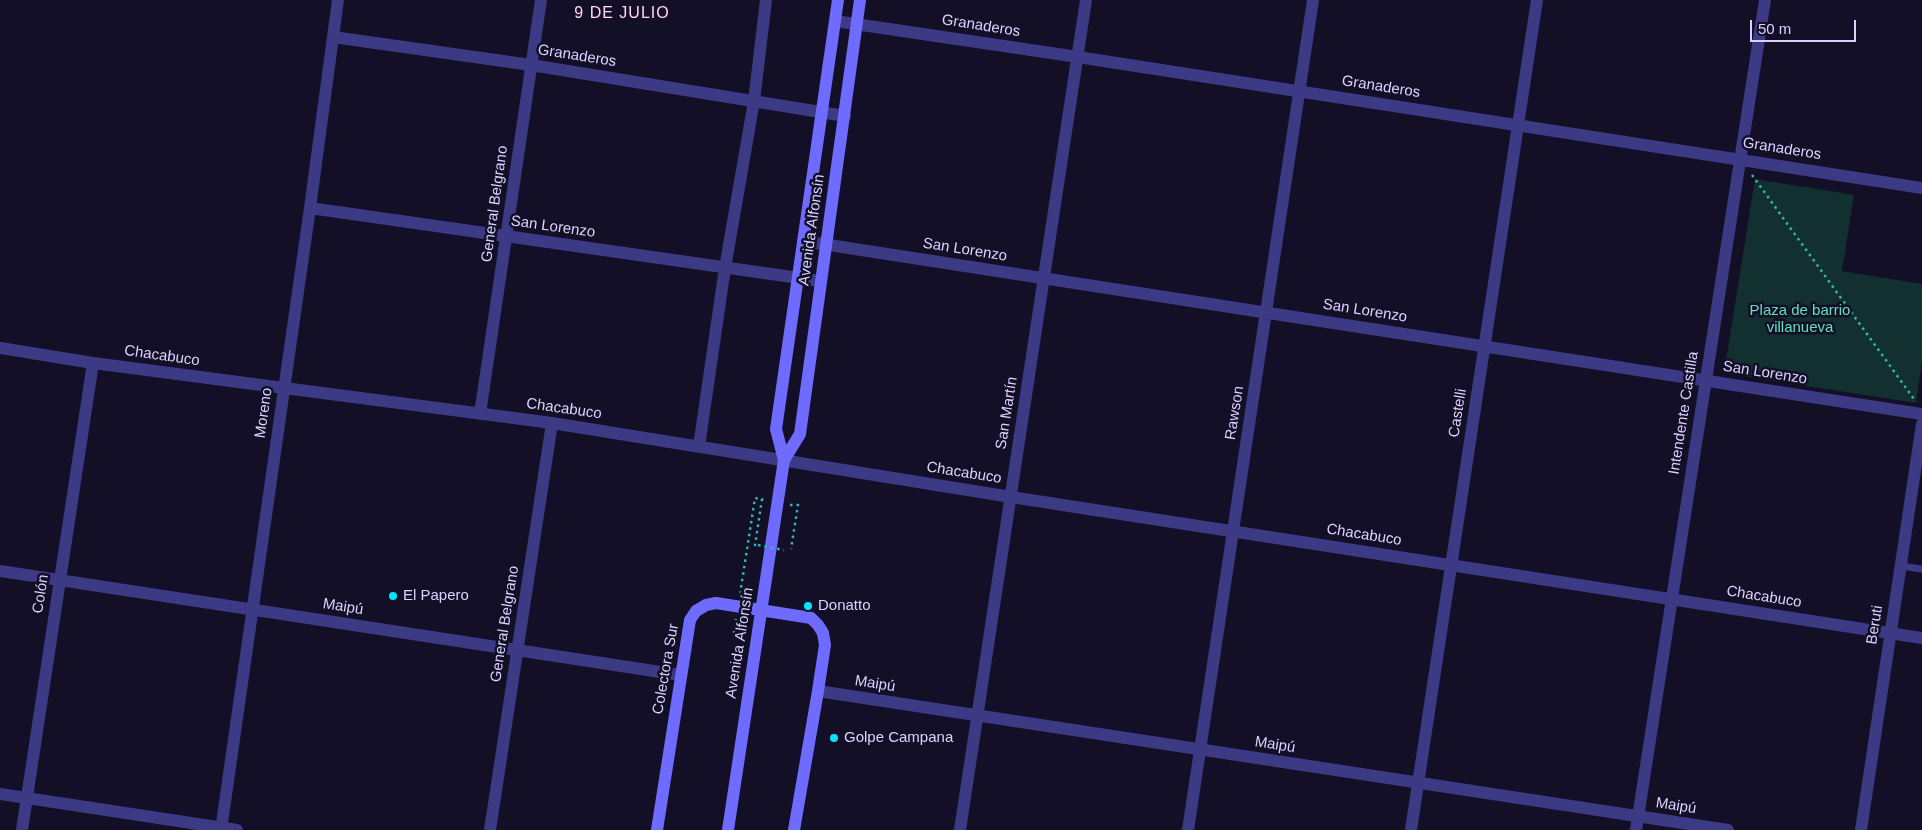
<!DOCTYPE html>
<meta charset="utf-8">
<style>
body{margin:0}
#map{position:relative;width:1922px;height:830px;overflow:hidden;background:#130f26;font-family:Arial,sans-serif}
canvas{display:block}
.scale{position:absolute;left:1750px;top:20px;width:106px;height:22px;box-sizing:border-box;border:2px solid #d9d4ff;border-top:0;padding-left:6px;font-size:15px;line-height:18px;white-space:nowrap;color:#d9d4ff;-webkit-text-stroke:4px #130f26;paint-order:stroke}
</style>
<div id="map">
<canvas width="1922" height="830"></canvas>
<div class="scale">50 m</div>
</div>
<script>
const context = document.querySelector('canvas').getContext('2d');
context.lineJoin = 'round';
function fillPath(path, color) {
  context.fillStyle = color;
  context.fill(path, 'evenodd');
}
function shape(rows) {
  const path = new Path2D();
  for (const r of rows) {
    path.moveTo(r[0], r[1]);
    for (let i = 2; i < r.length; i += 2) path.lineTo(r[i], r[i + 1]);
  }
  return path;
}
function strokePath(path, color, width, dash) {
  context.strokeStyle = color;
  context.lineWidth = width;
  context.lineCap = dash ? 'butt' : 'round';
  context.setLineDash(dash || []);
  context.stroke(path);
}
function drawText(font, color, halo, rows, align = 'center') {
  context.font = font + ' Arial,sans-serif';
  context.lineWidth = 5;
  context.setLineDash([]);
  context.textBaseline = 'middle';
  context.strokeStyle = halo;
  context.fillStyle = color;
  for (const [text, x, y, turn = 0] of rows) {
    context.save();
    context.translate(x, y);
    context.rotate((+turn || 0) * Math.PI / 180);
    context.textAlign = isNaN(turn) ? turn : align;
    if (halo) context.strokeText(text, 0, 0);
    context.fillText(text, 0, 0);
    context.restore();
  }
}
const green = shape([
 [1755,179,1854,195,1842,271,1922,284,1922,362,1916,403,1724,373]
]);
const path = shape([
 [1752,175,1914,399],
 [790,505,798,505,791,549],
 [740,594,755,498,762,499,755,545,758,545],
 [734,633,736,619]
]);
const lane = shape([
 [1901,566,1922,569]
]);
const street = shape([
 [835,21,1078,57,1922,188],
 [333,37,531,65,845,116],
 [310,208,820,281],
 [803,241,1922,414],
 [0,348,93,363,552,423,1011,497,1922,638],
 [480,414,541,0],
 [699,446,725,268,754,101,766,0],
 [0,571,680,675],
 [818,691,1728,830],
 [0,794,237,830],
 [22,830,93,363],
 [221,830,310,208,338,0],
 [490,830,552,423],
 [960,830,1086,0],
 [1188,830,1313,0],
 [1411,830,1537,0],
 [1636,830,1765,0],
 [1861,830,1922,424]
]);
const secondary = shape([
 [784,460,776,429,838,0],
 [657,830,690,620,696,611,706,605,716,603,811,618,818,625,823,633,825,645,818,691,794,830],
 [728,830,784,460,800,434,860,0]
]);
const pathBridge = shape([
 [758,545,784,550]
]);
const markers = [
 [393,596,5,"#00e5ff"],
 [808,606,5,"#00e5ff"],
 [834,738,5,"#00e5ff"]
];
const streetNames = [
 ["Granaderos",981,26,9],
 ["Granaderos",577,56,9],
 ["Granaderos",1381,87,9],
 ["Granaderos",1782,149,9],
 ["General Belgrano",495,204,-82],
 ["San Lorenzo",553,227,8],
 ["Avenida Alfonsín",812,230,-82],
 ["San Lorenzo",965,250,9],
 ["San Lorenzo",1365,311,9],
 ["Chacabuco",162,356,8],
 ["San Lorenzo",1765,373,9],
 ["Chacabuco",564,409,8],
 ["Moreno",264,413,-82],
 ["San Martín",1007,413,-81],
 ["Rawson",1235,413,-81],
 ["Castelli",1458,413,-81],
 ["Intendente Castilla",1684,413,-81],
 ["Chacabuco",964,473,9],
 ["Chacabuco",1364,535,9],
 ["Colón",41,594,-81],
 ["Chacabuco",1764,597,9],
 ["Maipú",343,607,9],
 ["General Belgrano",505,624,-81],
 ["Beruti",1875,625,-81],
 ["Avenida Alfonsín",740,643,-81],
 ["Colectora Sur",666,669,-80],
 ["Maipú",875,684,9],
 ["Maipú",1275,745,9],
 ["Maipú",1676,806,9]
];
const parkNames = [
 ["Plaza de barrio",1800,311],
 ["villanueva",1800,328]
];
const poiNames = [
 ["El Papero",403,596],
 ["Donatto",818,606],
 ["Golpe Campana",844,738]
];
const neighbourhoodNames = [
 ["9 DE JULIO",622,14]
];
fillPath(green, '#12302f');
strokePath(path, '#2fb8b0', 2.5, [2.5, 4]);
strokePath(lane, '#3d3a85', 7);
strokePath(street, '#3d3a85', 12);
strokePath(secondary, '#6f6bff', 12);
strokePath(pathBridge, '#2fb8b0', 2.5, [2.5, 4]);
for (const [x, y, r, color] of markers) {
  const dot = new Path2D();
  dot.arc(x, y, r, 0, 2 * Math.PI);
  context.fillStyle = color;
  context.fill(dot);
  strokePath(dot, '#130f26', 2);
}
drawText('15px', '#d9d4ff', '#130f26', streetNames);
drawText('15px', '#5fe0c0', '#130f26', parkNames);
drawText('15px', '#d9d4ff', '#130f26', poiNames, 'left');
context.letterSpacing = '1px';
drawText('16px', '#ffd6f0', '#130f26', neighbourhoodNames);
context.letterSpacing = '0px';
</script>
